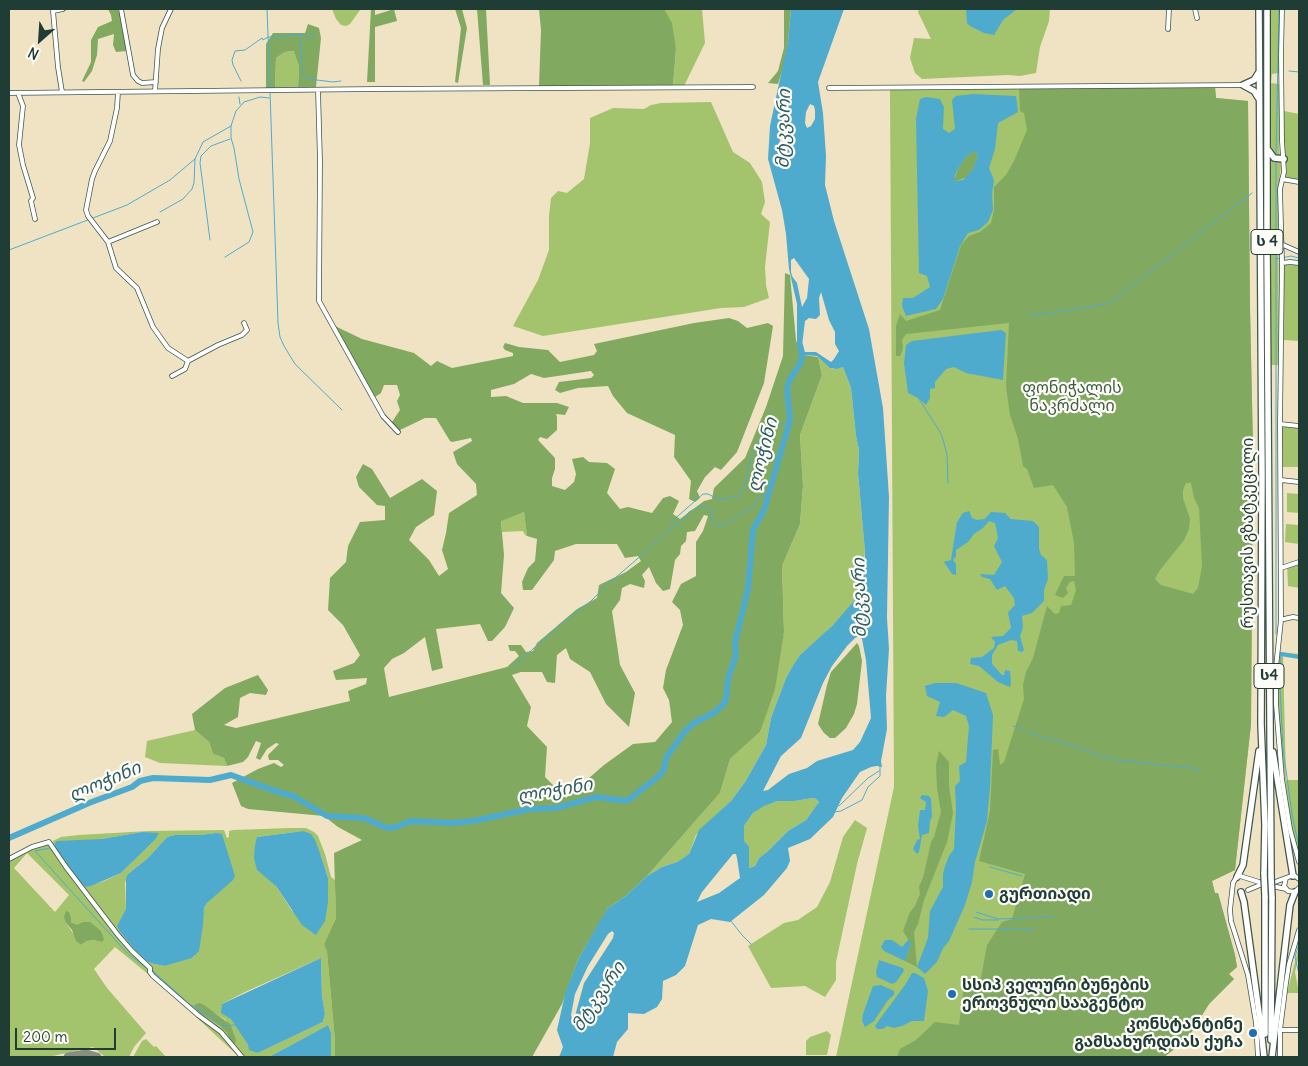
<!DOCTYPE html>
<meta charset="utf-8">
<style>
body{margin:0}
#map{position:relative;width:1308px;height:1066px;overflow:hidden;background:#efe3c4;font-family:Delius,sans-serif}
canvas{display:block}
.frame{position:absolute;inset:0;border:10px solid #1f3d34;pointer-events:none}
.north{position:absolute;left:15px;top:15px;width:50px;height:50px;-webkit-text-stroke:4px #fdfcf7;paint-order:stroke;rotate:206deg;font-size:14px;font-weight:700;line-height:20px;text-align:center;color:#1f3d34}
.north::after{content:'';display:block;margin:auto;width:18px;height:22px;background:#1f3d34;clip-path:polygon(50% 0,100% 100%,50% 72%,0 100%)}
.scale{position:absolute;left:15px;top:1028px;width:101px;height:22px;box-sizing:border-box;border:2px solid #1f3d34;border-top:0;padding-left:6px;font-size:15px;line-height:18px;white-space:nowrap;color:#1f3d34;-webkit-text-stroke:4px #fdfcf7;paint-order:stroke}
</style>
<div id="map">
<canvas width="1308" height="1066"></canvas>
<div class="frame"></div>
<div class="north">N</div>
<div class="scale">200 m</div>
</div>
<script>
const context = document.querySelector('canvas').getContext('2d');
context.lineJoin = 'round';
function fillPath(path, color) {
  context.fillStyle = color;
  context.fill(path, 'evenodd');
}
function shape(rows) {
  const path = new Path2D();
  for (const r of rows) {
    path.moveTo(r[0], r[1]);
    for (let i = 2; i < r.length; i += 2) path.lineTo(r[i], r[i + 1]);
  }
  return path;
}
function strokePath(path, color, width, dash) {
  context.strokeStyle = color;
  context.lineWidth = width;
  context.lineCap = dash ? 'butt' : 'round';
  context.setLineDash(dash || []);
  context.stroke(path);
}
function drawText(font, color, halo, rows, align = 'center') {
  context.font = font + ' Delius,"Noto Sans Georgian",sans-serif';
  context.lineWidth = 4.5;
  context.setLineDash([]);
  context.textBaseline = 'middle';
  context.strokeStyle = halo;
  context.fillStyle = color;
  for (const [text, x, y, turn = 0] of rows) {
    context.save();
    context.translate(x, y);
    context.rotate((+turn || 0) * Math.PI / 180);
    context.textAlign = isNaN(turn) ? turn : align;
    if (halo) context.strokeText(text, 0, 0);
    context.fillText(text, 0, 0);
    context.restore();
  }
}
const green = shape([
 [332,9,359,9,360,10,350,24,346,26,341,25,336,19],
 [664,9,702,9,705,43,684,86,673,86,676,49],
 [919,9,1050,9,1049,21,1040,47,1036,73,1020,76,1008,75,922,79,915,73,910,58,914,38,931,39,918,12],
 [1270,9,1281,9,1279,73,1272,74,1271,83,1279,84,1279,146,1281,167,1278,189,1279,365,1271,365,1269,254],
 [295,51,299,66,298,87,275,88,276,58,285,52],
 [1215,87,1216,98,1248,101,1250,308,1253,447,1251,724,1235,870,1212,881,1215,893,1218,893,1235,955,1237,967,1229,974,1234,979,1209,1004,1191,1033,1177,1047,1164,1057,836,1057,894,787,890,90],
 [711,102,733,152,750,163,762,182,765,202,761,214,770,222,765,267,766,285,769,298,744,307,721,308,543,336,513,326,538,280,549,250,549,216,551,198,558,191,567,193,584,179,590,143,590,118,613,108,644,109,651,105,661,103],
 [1284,111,1299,114,1299,180,1284,178,1287,172,1283,141],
 [1295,263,1299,264,1299,341,1284,340,1284,264],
 [818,357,832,369,843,367,851,388,856,436,859,450,858,473,865,552,859,587,854,601,849,608,825,633,800,655,786,678,771,718,766,745,745,782,731,801,696,835,689,854,677,862,662,867,647,876,720,793,730,759,760,732,784,632,782,566,800,524,803,486,800,435,822,375],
 [1285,427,1299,428,1299,467,1282,467,1281,429],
 [1287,493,1299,494,1299,513,1287,512],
 [524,512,527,536,525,535,523,531,502,532,501,520],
 [1286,524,1299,525,1299,544,1285,542],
 [1299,559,1299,588,1288,586,1287,564],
 [1279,652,1299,654,1299,656,1283,654,1286,780,1299,780,1299,857,1294,841,1282,758,1278,706],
 [195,730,209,742,213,754,224,758,227,766,160,763,145,757,147,741],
 [813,798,816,799,819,802,806,820,788,831,767,852,759,858,755,866,749,868,744,841,744,826,753,813,764,805,777,801,795,801],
 [855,820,867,828,857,864,836,962,836,980,825,997,805,986,771,988,748,946,784,923,798,920,817,907,830,882,843,837],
 [290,828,306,828,314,832,318,836,325,854,331,877,335,880,336,918,324,944,327,952,335,1041,335,1057,331,1057,331,1032,328,1025,269,1057,245,1057,240,1053,237,1055,165,988,115,947,94,969,107,988,146,1033,134,1047,129,1057,105,1057,93,1047,48,1057,9,1057,9,862,30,850,46,845,52,845,53,841,61,837,79,835,148,831,224,830,227,838,229,837,229,831,233,830],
 [303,831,321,856,328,878,328,902,292,911,276,886,257,837],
 [142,832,158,835,156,839,121,873,104,881,86,887,101,839],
 [215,833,235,876,207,903,204,908,194,957,165,966,154,964,148,962,134,949,120,932,118,926,126,909,125,883,128,874,148,858,167,837,175,835,201,835],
 [27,853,69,895,55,912,14,868],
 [71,918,70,921,95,940,87,941,81,945,66,923],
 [321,958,322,996,325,1013,323,1022,258,1053,248,1045,222,1004,245,992],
 [197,1011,215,1013,226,1020,228,1038,227,1033,220,1026],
 [1299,946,1299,956,1295,972,1299,993,1287,993],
 [827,1031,831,1035,827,1055,806,1055,806,1041,810,1037],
 [146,1039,154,1047,156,1046,166,1057,133,1057,142,1041]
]);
const forest = shape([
 [108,9,117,9,120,13,127,51,116,52,113,45,114,34,98,39,97,55,92,71,84,82,82,81,91,62,91,40,98,27,112,21,111,15],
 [371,9,375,9,375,15,394,9,397,21,375,27,375,82,367,82],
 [455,9,462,9,467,28,458,83,455,82,461,28],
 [477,9,486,9,490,85,483,85],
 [539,9,664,9,672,23,676,49,673,86,539,86,541,30],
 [784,9,791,9,788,41,783,68,778,84,768,83,778,71,784,48],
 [308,24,319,28,321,38,316,87,298,87,299,66,294,51,285,52,276,58,275,88,266,88,266,44,273,33,305,33],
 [1019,87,1215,87,1216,98,1248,101,1250,308,1253,447,1251,724,1235,870,1212,881,1215,893,1218,893,1235,955,1237,967,1229,974,1234,979,1209,1004,1191,1033,1177,1047,1164,1057,897,1057,900,1049,916,1040,935,1022,959,1025,965,978,981,978,987,945,1002,922,1012,919,1025,874,979,861,990,811,993,750,998,749,1000,765,1004,762,1024,699,1023,685,1026,672,1033,658,1047,606,1055,614,1059,613,1061,606,1071,605,1076,590,1074,581,1070,582,1066,588,1068,593,1063,598,1055,595,1064,576,1075,576,1074,543,1067,507,1053,485,1034,488,1027,469,1023,466,1018,439,1010,415,1006,386,1009,323,906,334,902,340,903,349,900,356,896,356,896,326,900,314,906,321,940,310,961,245,969,236,980,232,991,223,994,210,994,187,1006,175,1014,161,1027,130,1024,113,1020,111],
 [1186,483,1191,483,1194,498,1199,508,1202,566,1198,588,1193,594,1161,585,1155,579,1160,570,1184,540,1189,529,1190,519,1183,498,1183,490],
 [974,151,978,155,972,171,967,177,956,181,954,180,959,167,966,157],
 [785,273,790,275,796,340,799,350,804,355,818,357,822,375,800,435,803,486,800,524,782,566,784,632,775,689,760,732,730,759,720,793,647,876,627,895,608,908,578,960,562,1004,532,1057,335,1057,335,1041,327,952,324,944,336,918,334,853,362,840,338,827,324,816,248,809,241,806,232,783,258,769,274,763,281,767,284,765,278,760,269,760,268,755,279,744,276,743,267,749,260,760,256,758,261,743,256,741,248,757,243,762,227,766,224,758,213,754,209,742,195,730,192,714,225,688,258,675,268,690,266,695,250,693,240,698,238,717,224,725,236,728,350,701,348,691,366,684,367,678,336,680,333,671,354,663,360,655,343,625,328,610,330,578,346,562,348,546,360,522,385,520,385,506,377,505,359,487,356,477,363,464,372,469,390,498,422,479,437,491,434,515,416,527,409,540,429,560,439,576,448,569,442,550,446,533,449,513,477,495,476,484,457,464,453,452,472,441,471,438,452,442,450,441,436,418,425,418,398,431,392,422,400,410,397,401,400,395,397,385,384,385,381,393,375,397,335,326,362,339,414,353,431,366,437,361,452,368,513,356,513,353,505,350,503,347,505,343,519,347,548,350,560,362,594,355,597,351,594,344,694,323,729,318,738,321,747,328,768,323,773,326,764,383,741,442,737,452,721,470,715,467,705,477,697,491,700,498,695,502,689,499,691,481,674,457,675,435,627,413,613,396,608,386,578,388,560,393,555,390,559,382,591,378,594,375,591,371,544,378,531,374,514,384,491,390,491,397,506,396,523,403,557,403,569,407,565,415,556,414,557,417,557,430,547,439,540,437,538,440,555,458,555,469,552,478,552,486,565,490,574,482,576,474,572,459,583,457,589,462,607,463,615,469,607,493,620,509,628,507,652,513,663,498,670,496,679,501,673,514,680,519,704,501,712,499,714,488,745,458,766,407,783,356],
 [524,512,527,536,537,539,535,561,528,568,522,582,523,590,532,590,554,560,555,551,576,544,617,544,625,558,638,556,641,561,626,572,599,585,597,598,577,609,537,643,533,651,526,652,521,645,508,645,510,651,515,651,519,656,507,667,389,697,384,668,392,659,404,653,425,637,432,671,443,668,436,629,480,624,488,641,492,641,505,627,514,608,501,593,504,555,501,521],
 [704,515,708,516,703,531,696,542,696,576,681,584,672,602,680,610,683,625,666,670,663,688,669,700,672,722,655,742,633,744,604,765,566,798,545,777,547,747,527,726,531,707,512,675,521,672,542,672,547,682,555,683,557,655,566,648,570,659,590,672,606,704,629,727,635,693,620,665,612,611,620,600,622,588,630,584,644,588,645,581,642,575,649,567,656,583,663,591,670,589,675,560,680,554,681,546,686,541,687,532,695,531],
 [857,643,859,646,862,661,857,704,854,714,846,728,835,738,830,738,824,733,818,724,827,685,831,672],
 [939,751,949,762,949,786,953,813,947,842,924,900,918,924,914,932,917,967,905,961,911,944,903,931,910,912,915,906,920,894,919,886,923,878,931,842,934,837,941,812,937,788,936,765],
 [66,911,69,912,71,918,71,922,77,925,83,922,90,922,101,931,104,939,102,942,95,940,87,941,81,945,76,941,72,930,66,923,64,917],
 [199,1003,204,1005,230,1024,236,1040,235,1044,231,1043,227,1033,220,1026,197,1011,194,1005]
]);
const water = shape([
 [791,9,844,9,818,82,823,113,826,156,825,185,834,221,869,329,883,408,889,497,887,618,889,649,886,696,887,729,881,761,882,767,877,766,871,767,860,772,842,798,833,817,810,839,788,848,790,861,787,868,764,895,730,922,711,919,698,925,685,966,676,975,663,981,662,999,657,1007,644,1014,628,1013,628,1029,617,1042,613,1057,559,1057,563,1047,557,1030,565,994,578,960,601,919,608,908,627,895,647,876,662,867,677,862,689,854,699,830,731,801,745,782,766,745,771,718,786,678,794,664,800,655,832,626,854,601,864,567,865,552,858,473,859,450,856,436,851,388,843,367,836,369,830,368,817,356,804,355,797,344,797,304,789,269,786,234,782,210,768,159,770,126,788,41],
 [810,104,814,106,815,110,815,119,811,126,807,128,805,123,806,112],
 [785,114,787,115,789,143,785,152,782,153,779,147,782,124],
 [794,258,809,279,807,298,802,307,797,283,792,276,791,272,791,260],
 [821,292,829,320,835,332,835,344,839,351,834,359,831,362,816,352,804,352,802,346,805,321,809,318,816,319,820,315,819,298],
 [859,636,862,639,866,660,871,718,860,742,853,750,817,761,807,768,789,774,768,790,763,791,781,756,801,738,823,683,832,666,847,646,855,638],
 [813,798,816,799,819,802,806,820,788,831,767,852,759,858,755,866,749,868,749,847,744,841,744,826,753,813,764,806,777,801,795,801],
 [733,854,736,854,737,858,740,878,719,893,697,902,702,892],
 [612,931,614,933,613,938,584,983,575,1016,577,1025,575,1026,571,1015,575,994,588,966,608,934],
 [966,9,1017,9,1003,20,994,35,984,33,970,26,967,23],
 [973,94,1016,96,1017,103,1018,112,998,123,995,149,989,168,994,180,992,194,993,210,988,222,979,230,968,233,960,246,943,299,936,309,906,316,902,306,903,298,913,298,930,287,927,276,919,273,916,119,920,99,926,97,940,99,944,107,943,129,949,133,955,129,952,100,956,96],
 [974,151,978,155,972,171,963,180,956,181,954,180,955,175,959,167,966,157],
 [1001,330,1006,333,1003,380,966,373,954,367,946,369,935,382,935,388,930,389,930,398,926,405,918,398,908,393,904,363,906,345,912,341],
 [969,511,972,518,977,520,985,519,991,512,1005,513,1011,519,1033,521,1039,527,1039,549,1041,555,1047,560,1048,579,1044,590,1044,601,1032,613,1022,616,1023,628,1020,636,1024,650,1022,652,1018,651,1017,641,1011,640,998,645,992,655,992,664,1002,675,1004,675,1005,670,1010,671,1011,684,1010,687,998,682,979,666,970,664,971,658,982,657,994,648,995,642,991,637,1003,636,1011,628,1008,612,1015,605,1014,598,1005,586,997,590,990,579,982,577,980,574,994,575,1002,562,994,546,998,538,995,523,989,521,983,528,974,534,968,542,956,550,956,556,953,560,956,564,956,575,952,574,944,562,951,560,957,522,963,513],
 [935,683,956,683,986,693,993,715,990,787,987,821,975,862,972,882,965,905,949,941,943,948,937,962,925,974,917,967,928,938,930,911,943,887,943,874,945,866,949,856,954,849,956,808,955,786,960,781,959,766,966,762,969,726,966,716,953,710,944,717,936,716,940,702,927,696,925,686],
 [922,795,929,796,931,799,932,817,930,821,929,833,922,835,919,852,917,854,913,849,917,840,920,839,918,826,920,810,925,810,926,802,920,798],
 [303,831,311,834,315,840,321,856,328,878,328,902,325,921,316,935,302,925,276,886,257,870,254,858,255,845,257,837],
 [142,832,159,833,156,839,121,873,91,886,86,887,81,883,55,847,55,843,57,841,101,839],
 [215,833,222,834,235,876,233,880,207,903,204,908,203,925,199,951,192,958,165,966,154,964,148,962,134,949,120,932,117,926,126,909,126,878,128,874,148,858,167,837,175,835,201,835],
 [909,939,911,944,905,961,884,951,881,947,885,940,892,940,902,947],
 [321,958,322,996,325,1013,323,1022,258,1053,249,1050,248,1045,231,1019,221,1013,222,1004],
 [879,960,903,968,904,971,896,982,892,984,877,977,876,972],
 [912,973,915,973,924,978,928,991,924,1021,912,1021,902,1026,894,1028,887,1026,883,1029,877,1029,875,1026,877,1023,905,985],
 [881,985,894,991,894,995,888,1000,874,1021,865,1027,862,1021,863,1014,872,989,873,986],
 [328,1025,331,1032,331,1057,269,1057]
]);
const stream = shape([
 [267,9,270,88],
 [300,35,302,71,305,76,309,79,333,82,341,81],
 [1289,71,1299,72],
 [241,81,233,65,232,60,235,51,245,50,262,38,263,40,268,37,300,35,306,36,310,39,314,33],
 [270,92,278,323,280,337,284,346,295,364,342,410],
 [239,97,240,104],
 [1276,156,1279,9],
 [1276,160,1276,634],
 [160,212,183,199,192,189,194,183,195,159,203,142,231,126],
 [210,240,200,163,201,156,211,146,230,139],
 [9,250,127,205,170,180,195,159],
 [225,257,249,242,253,232,239,179,234,148,231,138,231,126,236,111,244,102,260,97,269,98],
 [1276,259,1291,256,1299,258],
 [1029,316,1103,305,1111,302,1252,193],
 [919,399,940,432,943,439,947,455,948,483],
 [670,523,703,494,708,494,716,498,725,499,739,496,745,485,750,461,759,439,778,426,790,420],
 [514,666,562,623,591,601,607,585,644,553,670,529,677,525,689,512,698,507,708,507,713,512,711,518,712,522,720,526,731,522,741,513,752,509,758,498,769,492],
 [1280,682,1281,654],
 [1280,687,1283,748,1292,814,1299,847],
 [1013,726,1024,730],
 [1028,732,1044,738,1058,741,1083,749,1103,757,1117,760,1201,769],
 [839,806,868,778,879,771],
 [834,812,841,811,862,800,868,787,880,776,880,766],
 [50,848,35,851,128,954,148,969],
 [990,867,1022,876],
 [976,912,998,919,1053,917],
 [974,917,982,920,998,920],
 [731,921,742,935,751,944],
 [969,929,1034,929],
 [1299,943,1295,957,1299,974],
 [153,971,189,1004,209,1015,222,1025,227,1026,234,1025]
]);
const canal = shape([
 [1281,654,1299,657]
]);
const river = shape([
 [9,838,89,803,132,787,140,781,153,778,210,780,231,775,275,791,293,796,327,816,364,818,387,828,396,827,411,821,453,823,473,821,530,809,556,808,596,797,627,801,659,776,664,769,666,758,685,731,694,723,715,712,722,706,726,700,728,679,736,655,735,642,748,589,753,530,764,510,790,420,787,389,789,381,801,362,802,353,800,345]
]);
const taxiway = shape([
 [68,1057,86,1054,97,1057]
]);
const minor = shape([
 [121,9,133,75,138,81,142,83,156,82],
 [1195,9,1197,18],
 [1282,9,1281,56,1282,141,1284,172,1280,189,1282,263,1280,424,1281,620,1276,667,1276,704,1282,779,1290,829,1299,862],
 [1168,29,1169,9],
 [829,88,1243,85],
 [318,90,320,161,319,301,383,416,398,432],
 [155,91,158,49,162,28,171,9],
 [62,92,58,67,53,11,63,9],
 [118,92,117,108,110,141,95,171,92,179,86,210,88,216,108,242,116,268,137,288,153,327,168,348,188,361],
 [9,93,376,89,753,87],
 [18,93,23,106,19,145,23,165,33,198,31,201,35,219],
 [1282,179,1299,182],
 [108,242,157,222],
 [1281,244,1299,252],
 [1282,263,1290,262,1299,263],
 [172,376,185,369,188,361,218,345,242,335,247,330,244,323],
 [1280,424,1299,426],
 [1281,480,1299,482],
 [1281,568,1299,562],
 [1284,619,1293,617,1299,618],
 [9,859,32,847,49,842,66,867,118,935,132,951,150,968,150,972,153,976,198,1015,221,1032,242,1057],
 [1286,878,1284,886,1288,891,1295,892,1299,888],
 [1248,890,1260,885,1267,885,1286,889],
 [1280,1030,1299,1030],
 [1258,1057,1256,1023,1248,975,1231,921,1230,910,1233,883,1236,878,1240,876,1259,882,1267,883,1275,882,1291,876,1295,876,1299,879],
 [1280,1057,1280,1030,1286,983,1289,964,1299,930]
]);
const highway = shape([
 [1259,9,1262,476,1261,724,1265,825,1264,874],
 [1267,9,1267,249,1271,877],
 [1259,99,1254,91,1243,85,1254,80,1259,72],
 [1269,151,1274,158,1284,159],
 [1273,752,1293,876],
 [1237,877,1243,865,1259,751],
 [1241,892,1244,902,1260,1020,1264,1057],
 [1265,896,1265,1034],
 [1271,1040,1272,897],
 [1272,1057,1290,905,1295,892]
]);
const highwayBridge = shape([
 [1264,874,1265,896],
 [1271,877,1272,897]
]);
const markers = [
 [989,894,5,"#1f6fb2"],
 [952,994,5,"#1f6fb2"],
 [1253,1033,5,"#1f6fb2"]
];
const shields = [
 [1267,242,32],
 [1269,676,30]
];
const shieldNames = [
 ["ს 4",1267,242],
 ["ს4",1269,676]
];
const parkNames = [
 ["ფონიჭალის",1072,388],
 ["ნაკრძალი",1072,406]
];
const streetNames = [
 ["რუსთავის გზატკეცილი",1248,533,-90]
];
const poiNames = [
 ["გურთიადი",999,894],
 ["სსიპ ველური ბუნების",962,985],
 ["ეროვნული სააგენტო",962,1003],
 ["კონსტანტინე",1243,1024,"right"],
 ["გამსახურდიას ქუჩა",1243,1042,"right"]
];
const waterNames = [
 ["მტკვარი",784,129,-89],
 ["ლოჭინი",763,455,-76],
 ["მტკვარი",860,598,-91],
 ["ლოჭინი",105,782,-23],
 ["ლოჭინი",555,791,-10],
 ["მტკვარი",599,997,-56]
];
fillPath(green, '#a3c36c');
fillPath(forest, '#82a960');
fillPath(water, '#4fabcd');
strokePath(stream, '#4fabcd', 1);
strokePath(canal, '#4fabcd', 4);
strokePath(river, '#4fabcd', 6);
strokePath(taxiway, '#87907c', 9);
strokePath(minor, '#3e564a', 5.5);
strokePath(highway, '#3e564a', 8);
strokePath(minor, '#fff', 4);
strokePath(highway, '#fff', 5.5);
strokePath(highwayBridge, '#3e564a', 8, []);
strokePath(highwayBridge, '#fff', 5.5);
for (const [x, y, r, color] of markers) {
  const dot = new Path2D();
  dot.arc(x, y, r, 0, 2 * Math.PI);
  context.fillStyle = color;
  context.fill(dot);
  strokePath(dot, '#fdfcf7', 2);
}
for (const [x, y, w] of shields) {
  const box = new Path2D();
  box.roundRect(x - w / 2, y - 12.5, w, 25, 4);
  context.fillStyle = '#fdfcf7';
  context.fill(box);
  strokePath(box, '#1f3d34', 1);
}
drawText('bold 15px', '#1f3d34', null, shieldNames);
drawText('16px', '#405e42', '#fdfcf7', parkNames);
drawText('16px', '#1f3d34', '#fdfcf7', streetNames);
drawText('bold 16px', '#1f3d34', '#fdfcf7', poiNames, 'left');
drawText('italic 18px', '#2d5e62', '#fdfcf7', waterNames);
</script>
